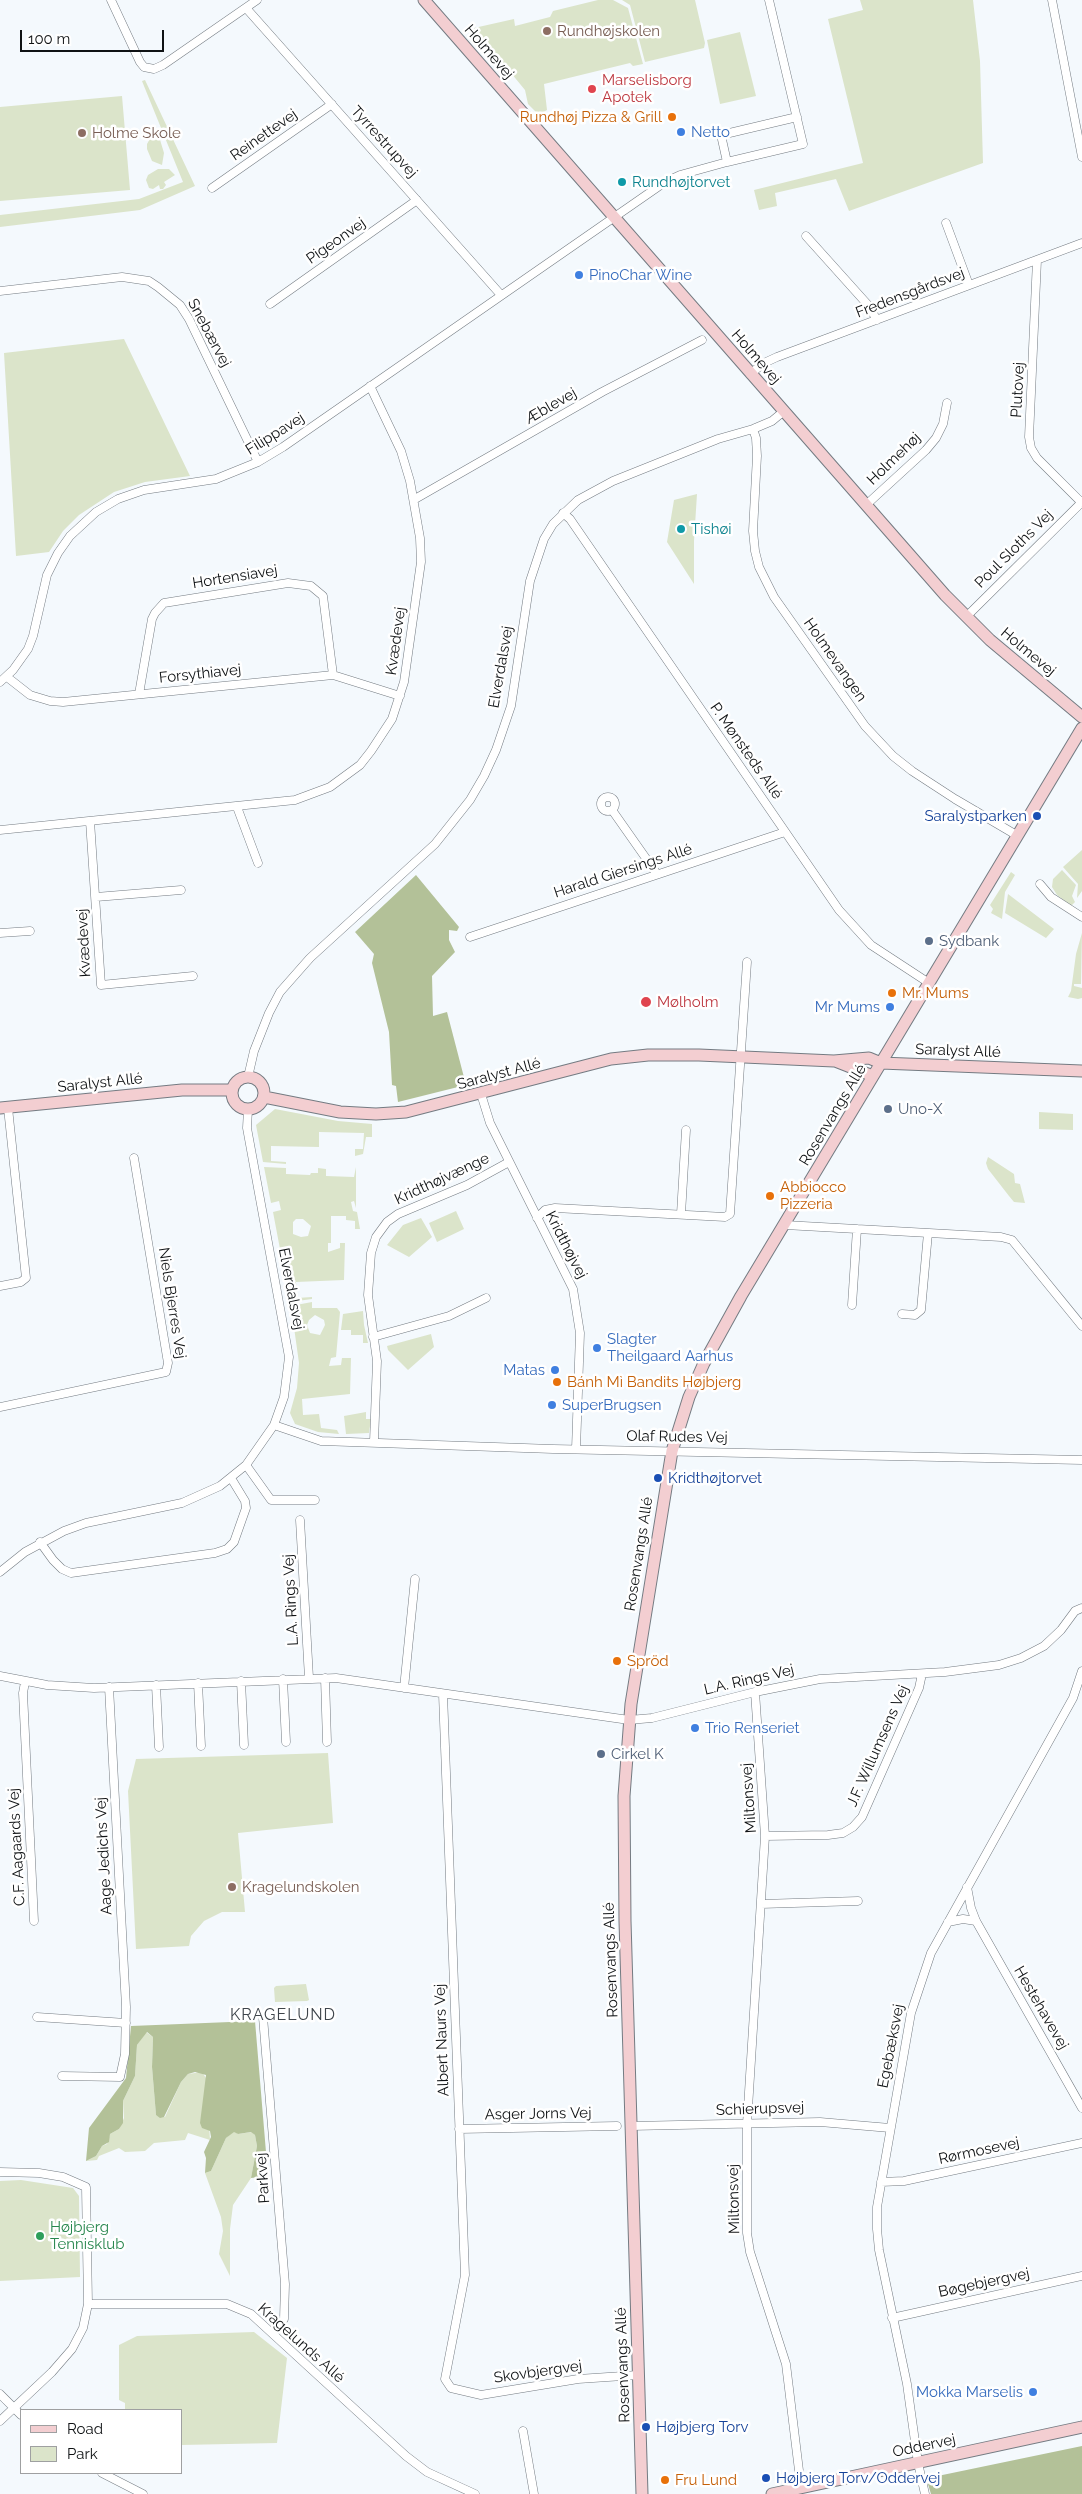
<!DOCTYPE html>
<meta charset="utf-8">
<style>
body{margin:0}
#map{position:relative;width:1082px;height:2494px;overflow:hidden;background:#f4f9fd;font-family:Raleway,sans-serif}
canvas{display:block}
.legend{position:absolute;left:20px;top:2409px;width:162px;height:65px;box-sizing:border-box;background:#fff;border:1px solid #9fa0a1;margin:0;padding:6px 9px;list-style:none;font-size:15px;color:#0f1214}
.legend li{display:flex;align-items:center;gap:10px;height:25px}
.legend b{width:25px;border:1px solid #9fa0a1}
.scale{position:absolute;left:20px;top:30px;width:144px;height:22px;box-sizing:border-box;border:2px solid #0f1214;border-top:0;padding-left:6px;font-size:15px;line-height:18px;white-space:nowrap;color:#0f1214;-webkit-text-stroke:4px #fff;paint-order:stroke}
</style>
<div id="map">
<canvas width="1082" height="2494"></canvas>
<ul class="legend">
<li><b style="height:6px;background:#f3ced1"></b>Road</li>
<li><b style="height:14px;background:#dbe4ca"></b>Park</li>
</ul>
<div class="scale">100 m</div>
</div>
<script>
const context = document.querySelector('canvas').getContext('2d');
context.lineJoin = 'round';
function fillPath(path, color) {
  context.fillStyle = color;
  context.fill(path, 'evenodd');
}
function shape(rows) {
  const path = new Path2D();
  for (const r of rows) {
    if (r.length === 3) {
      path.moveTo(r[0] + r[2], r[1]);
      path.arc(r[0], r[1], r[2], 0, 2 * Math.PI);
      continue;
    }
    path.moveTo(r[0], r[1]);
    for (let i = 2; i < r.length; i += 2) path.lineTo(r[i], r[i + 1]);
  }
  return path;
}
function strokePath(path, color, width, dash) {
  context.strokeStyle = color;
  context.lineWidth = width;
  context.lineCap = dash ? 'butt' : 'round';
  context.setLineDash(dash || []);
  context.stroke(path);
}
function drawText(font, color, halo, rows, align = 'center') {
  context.font = font + ' Raleway,sans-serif';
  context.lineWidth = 5;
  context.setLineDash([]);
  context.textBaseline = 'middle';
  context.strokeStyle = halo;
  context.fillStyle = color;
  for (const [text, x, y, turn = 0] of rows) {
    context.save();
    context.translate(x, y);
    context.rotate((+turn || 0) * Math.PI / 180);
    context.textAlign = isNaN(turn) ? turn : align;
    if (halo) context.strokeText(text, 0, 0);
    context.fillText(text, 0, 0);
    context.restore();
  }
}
const green = shape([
 [598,0,613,0,628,8,643,64,633,66,630,63,544,84,547,110,539,115,528,104,525,90,474,28,514,19,515,26,550,17,553,11],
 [622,0,695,0,705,43,704,48,645,62,630,5],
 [860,0,973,0,980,61,983,163,849,211,836,179,775,193,777,206,759,210,754,190,863,163,828,19,863,10],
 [740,32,756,96,720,104,707,40],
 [145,80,195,186,140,210,0,227,0,215,139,199,183,182,146,91,142,81],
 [122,96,130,190,0,201,0,107],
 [158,133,164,153,162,165,152,161,147,149,147,144,151,137],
 [158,169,169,169,175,175,164,182,166,185,163,189,160,189,159,185,153,189,149,188,146,180,148,175],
 [124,339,190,476,145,482,114,492,79,515,63,531,49,552,16,556,4,353],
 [697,494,694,541,694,584,667,542,674,500],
 [1082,850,1082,891,1077,898,1078,884,1063,867],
 [1062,870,1076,885,1072,896,1075,902,1071,906,1057,895,1052,887,1053,879],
 [1011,872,1015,875,1005,892,1002,919,991,913,993,909,990,905],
 [1008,894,1054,929,1046,938,1005,913],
 [1082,933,1081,984,1074,984,1074,986,1082,988,1082,998,1078,999,1068,997,1071,991,1076,954],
 [275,1109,338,1121,372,1124,372,1137,366,1137,363,1154,355,1156,355,1149,363,1149,364,1133,319,1132,319,1147,271,1146,271,1161,286,1162,286,1164,263,1162,256,1125],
 [1039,1112,1073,1114,1073,1130,1039,1129],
 [988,1157,1014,1174,1015,1183,1020,1184,1025,1203,1014,1202,1009,1196,988,1169,986,1163],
 [264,1167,286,1168,286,1174,310,1175,311,1173,318,1173,318,1168,326,1169,326,1176,354,1177,356,1167,356,1208,354,1201,351,1202,353,1211,357,1212,360,1229,355,1229,355,1221,346,1220,346,1216,331,1216,331,1243,328,1243,328,1252,340,1248,340,1243,345,1243,344,1280,296,1282,297,1298,312,1297,312,1299,290,1302,273,1212,281,1210,279,1201,271,1203],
 [296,1219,303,1219,311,1226,308,1236,301,1237,293,1234,293,1222],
 [456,1211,464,1229,437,1242,429,1223],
 [421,1218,432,1237,409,1257,387,1245,403,1225],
 [312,1302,312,1308,337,1308,340,1312,336,1357,331,1358,329,1366,341,1365,342,1358,351,1358,350,1394,302,1399,303,1415,319,1414,321,1428,337,1430,339,1434,318,1432,295,1424,290,1413,297,1388,299,1363,291,1306],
 [315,1315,324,1320,325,1325,320,1335,310,1333,307,1325,309,1320],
 [363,1311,364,1325,368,1343,363,1343,363,1335,351,1335,351,1330,341,1330,343,1314],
 [431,1334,434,1347,408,1370,388,1350,387,1346],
 [366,1412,366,1419,371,1419,369,1433,346,1434,344,1416],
 [328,1753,333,1823,238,1833,245,1912,222,1912,204,1921,191,1936,189,1946,136,1949,128,1791,136,1759],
 [306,1984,309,2000,307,2001,275,2002,274,1988,276,1986],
 [146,2032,153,2037,152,2067,156,2115,165,2117,181,2082,188,2074,202,2072,206,2078,210,2140,188,2133,185,2140,154,2143,145,2151,125,2152,119,2148,99,2156,97,2160,86,2161,96,2156,102,2146,107,2144,110,2134,119,2129,124,2118,123,2101,135,2076,137,2045],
 [234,2131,238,2134,252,2132,255,2135,257,2146,251,2178,233,2205,230,2229,230,2276,219,2254,223,2231,221,2217,205,2173,211,2171,226,2138],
 [21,2180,73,2188,79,2196,80,2277,0,2281,0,2181],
 [254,2332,287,2358,277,2443,181,2445,181,2410,125,2410,125,2403,119,2400,119,2345,137,2336]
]);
const forest = shape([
 [416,875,459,927,457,931,449,930,449,940,455,952,432,976,433,1016,447,1012,466,1085,398,1102,396,1086,392,1085,389,1032,372,963,374,954,355,932],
 [255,2021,268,2176,251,2178,257,2146,255,2135,251,2132,238,2134,234,2132,226,2138,211,2171,205,2173,206,2158,204,2152,211,2137,210,2131,202,2128,200,2123,206,2075,195,2072,188,2074,181,2082,164,2117,160,2118,156,2115,152,2067,153,2037,147,2032,137,2045,135,2076,123,2101,123,2123,119,2129,110,2134,109,2142,102,2146,96,2156,86,2161,89,2128,126,2078,131,2026],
 [1082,2446,1082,2494,931,2494,927,2481,928,2478]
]);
const street = shape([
 [111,0,140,62,144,67,154,69,163,65,257,0],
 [1052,0,1082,157],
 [246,8,501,295],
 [727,162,721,135,797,117],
 [212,188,332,104],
 [946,223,969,285],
 [806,236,868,305,877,320],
 [1037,260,1029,437,1031,448,1037,458,1081,502],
 [0,291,122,277,149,281,158,287,180,305,189,319,258,462],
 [270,304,417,200],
 [750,374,764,363,777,357,1082,243],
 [753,429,756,438,757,456,753,531,755,551,759,567,774,597,865,726,893,756,912,771,955,799,1018,836],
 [415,499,602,392,702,340],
 [866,505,926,450,936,438,943,424,947,403],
 [563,513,570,519,839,910,871,945,929,983],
 [966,617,1082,502],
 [7,677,30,695,50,701,63,702,333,675,400,696],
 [0,682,13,670,28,649,33,636,47,575,58,553,70,536,96,512,118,499,144,490,216,479,258,462,283,447,665,182,680,175,727,162,803,144,769,0],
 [139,694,152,619,155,613,164,603,288,583,311,586,323,596,333,675],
 [608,804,7],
 [237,807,258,863],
 [612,810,657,874],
 [90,821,101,985,193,976],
 [0,830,295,800,330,787,360,765,371,751,392,719,404,682,421,562,420,538,410,481,401,451,370,386],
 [1040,884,1051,897,1082,917],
 [96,897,181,890],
 [0,933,30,931],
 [470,937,785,832],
 [248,1077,254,1051,269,1013,280,992,310,958,435,844,470,800,484,776,496,750,511,706,530,581,544,539,553,524,578,500,613,481,718,439,753,429,772,421,784,411],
 [481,1094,490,1123,573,1289,580,1333,576,1449],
 [681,1214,686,1130],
 [537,1218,545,1210,555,1208,725,1217,730,1214,747,962],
 [785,1225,1001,1237,1012,1240,1082,1326],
 [0,1286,21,1282,26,1278,8,1108],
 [852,1305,857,1229],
 [902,1314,915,1315,921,1310,928,1233],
 [373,1337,449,1316,486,1298],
 [0,1407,166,1372,168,1363,134,1158],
 [274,1425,321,1441,553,1449,1082,1460],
 [374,1442,377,1361,368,1295,371,1253,376,1237,387,1222,398,1214,467,1185,509,1162],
 [246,1465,271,1500,315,1500],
 [300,1520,309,1678],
 [40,1542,53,1560,62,1569,71,1573,215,1553,227,1549,234,1542,246,1508,245,1501,231,1478],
 [0,1572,25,1552,64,1531,86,1523,182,1503,220,1486,246,1465,274,1425,284,1397,289,1357,247,1128,248,1109],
 [0,1676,47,1685,94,1688,336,1678,629,1720,652,1718,755,1692,820,1679,945,1672,999,1665,1021,1658,1044,1646,1061,1630,1075,1611,1082,1608],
 [325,1678,327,1742],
 [283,1679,286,1742],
 [241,1681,244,1745],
 [25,1682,23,1693,34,1921],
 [198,1683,201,1746],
 [156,1685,159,1747],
 [404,1688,415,1579],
 [755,1692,765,1836,747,2124,747,2233,750,2252,786,2364,801,2487],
 [443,1694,465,2275,445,2379,451,2388,481,2395,578,2379,638,2375],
 [765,1836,828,1835,843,1833,853,1827,862,1817,919,1688,922,1674],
 [967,1887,971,1908,976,1921,1082,2108],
 [761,1904,858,1901],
 [948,1922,963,1919,976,1921],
 [37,2017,126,2023],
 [263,2017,285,2284,284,2319,273,2334],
 [62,2076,120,2077,125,2054,126,2007,109,1687],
 [631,2126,820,2122,890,2128],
 [459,2129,617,2126],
 [0,2172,39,2173,63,2177,86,2187,88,2304],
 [881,2182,904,2181,1082,2143],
 [892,2318,1082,2276],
 [0,2394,21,2415],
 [0,2421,52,2372,72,2349,83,2328,88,2304,227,2304,251,2314,406,2456,427,2472,475,2494],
 [523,2431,534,2494],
 [102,2473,143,2494],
 [925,2494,918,2463,907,2384,879,2250,877,2229,877,2207,911,2013,931,1953,1073,1698,1082,1671]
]);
const secondary = shape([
 [424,0,945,595,990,640,1082,717],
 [835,1061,873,1076],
 [248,1093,16],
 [264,1097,340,1112,376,1114,406,1112,611,1059,648,1055,699,1055,834,1061,869,1058,881,1063,1082,1071],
 [0,1108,182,1090,232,1090],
 [642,2494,625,1921,624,1796,631,1704,672,1451,689,1397,704,1363,741,1296,1082,728],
 [772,2494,1082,2427]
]);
const markers = [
 [547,31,5,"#8d6e63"],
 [592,89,5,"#e0444e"],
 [672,117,5,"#e8710a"],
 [681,132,5,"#3f7fe0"],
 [82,133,5,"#8d6e63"],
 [622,182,5,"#0f9aa8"],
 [579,275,5,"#3f7fe0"],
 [681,529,5,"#0f9aa8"],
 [1037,816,5,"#1a4fb4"],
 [929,941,5,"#5c6f8a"],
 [892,993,5,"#e8710a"],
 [646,1002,6,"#e0444e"],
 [890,1007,5,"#3f7fe0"],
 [888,1109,5,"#5c6f8a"],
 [770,1196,5,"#e8710a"],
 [597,1348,5,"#3f7fe0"],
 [555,1370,5,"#3f7fe0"],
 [557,1382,5,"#e8710a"],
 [552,1405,5,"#3f7fe0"],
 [658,1478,5,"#1a4fb4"],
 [617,1661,5,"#e8710a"],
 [695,1728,5,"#3f7fe0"],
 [601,1754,5,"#5c6f8a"],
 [232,1887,5,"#8d6e63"],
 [40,2236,5,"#2e9e5b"],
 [1033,2392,5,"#3f7fe0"],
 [646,2427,5,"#1a4fb4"],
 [766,2478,5,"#1a4fb4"],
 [665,2480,5,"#e8710a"]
];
const educationNames = [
 ["Rundhøjskolen",557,31],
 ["Holme Skole",92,133],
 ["Kragelundskolen",242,1887]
];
const streetNames = [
 ["Holmevej",489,52,49],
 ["Reinettevej",264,135,-35],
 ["Tyrrestrupvej",384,142,48],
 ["Pigeonvej",336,241,-35],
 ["Fredensgårdsvej",910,293,-21],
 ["Snebærvej",209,333,62],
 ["Holmevej",756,357,49],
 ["Plutovej",1018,390,-87],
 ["Æblevej",551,406,-30],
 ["Filippavej",275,434,-32],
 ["Holmehøj",894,459,-44],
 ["Poul Sloths Vej",1014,549,-45],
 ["Hortensiavej",235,577,-9],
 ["Kvædevej",396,641,-82],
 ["Holmevej",1028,652,40],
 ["Holmevangen",835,660,55],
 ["Elverdalsvej",501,667,-80],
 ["Forsythiavej",200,674,-6],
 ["P. Mønsteds Allé",746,751,55],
 ["Harald Giersings Allé",623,871,-18],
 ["Kvædevej",84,943,-93],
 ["Saralyst Allé",958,1051,2],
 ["Saralyst Allé",499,1074,-15],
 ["Saralyst Allé",100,1083,-6],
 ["Rosenvangs Allé",833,1115,-59],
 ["Kridthøjvænge",442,1179,-25],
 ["Kridthøjvej",566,1245,63],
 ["Elverdalsvej",291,1289,79],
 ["Niels Bjerres Vej",172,1303,81],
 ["Olaf Rudes Vej",677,1437,1],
 ["Rosenvangs Allé",639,1554,-81],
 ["L.A. Rings Vej",291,1600,-93],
 ["L.A. Rings Vej",749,1680,-13],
 ["J.F. Willumsens Vej",878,1746,-66],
 ["Miltonsvej",749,1798,-94],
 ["C.F. Aagaards Vej",17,1847,-93],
 ["Aage Jedichs Vej",104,1856,-93],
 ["Rosenvangs Allé",611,1960,-92],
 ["Hestehavevej",1041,2008,60],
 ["Albert Naurs Vej",442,2040,-92],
 ["Egebæksvej",891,2046,-79],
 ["Schierupsvej",760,2109,-2],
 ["Asger Jorns Vej",538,2114,-1],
 ["Rørmosevej",979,2151,-12],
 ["Parkvej",263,2178,-94],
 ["Miltonsvej",734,2199,-91],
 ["Bøgebjergvej",984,2283,-12],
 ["Kragelunds Allé",301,2343,42],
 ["Rosenvangs Allé",623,2365,-92],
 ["Skovbjergvej",538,2372,-8],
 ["Oddervej",924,2446,-12]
];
const healthNames = [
 ["Marselisborg",602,80],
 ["Apotek",602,97],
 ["Mølholm",657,1002]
];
const foodNames = [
 ["Rundhøj Pizza & Grill",662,117,"right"],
 ["Mr. Mums",902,993],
 ["Abbiocco",780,1187],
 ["Pizzeria",780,1204],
 ["Bánh Mì Bandits Højbjerg",567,1382],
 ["Spröd",627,1661],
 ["Fru Lund",675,2480]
];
const shopNames = [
 ["Netto",691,132],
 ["PinoChar Wine",589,275],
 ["Mr Mums",880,1007,"right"],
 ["Slagter",607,1339],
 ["Theilgaard Aarhus",607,1356],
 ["Matas",545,1370,"right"],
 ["SuperBrugsen",562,1405],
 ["Trio Renseriet",705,1728],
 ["Mokka Marselis",1023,2392,"right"]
];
const cultureNames = [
 ["Rundhøjtorvet",632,182],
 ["Tishøi",691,529]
];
const transitNames = [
 ["Saralystparken",1027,816,"right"],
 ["Kridthøjtorvet",668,1478],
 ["Højbjerg Torv",656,2427],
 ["Højbjerg Torv/Oddervej",776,2478]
];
const serviceNames = [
 ["Sydbank",939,941],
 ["Uno-X",898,1109],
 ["Cirkel K",611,1754]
];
const leisureNames = [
 ["Højbjerg",50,2227],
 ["Tennisklub",50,2244]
];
const neighbourhoodNames = [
 ["KRAGELUND",283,2015]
];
fillPath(green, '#dbe4ca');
fillPath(forest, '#b3c198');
strokePath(street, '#747b82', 9);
strokePath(secondary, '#747b82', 13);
strokePath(street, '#fff', 8);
strokePath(secondary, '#f3ced1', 11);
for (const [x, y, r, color] of markers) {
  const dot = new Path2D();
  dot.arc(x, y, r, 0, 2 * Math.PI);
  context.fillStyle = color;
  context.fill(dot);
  strokePath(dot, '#fff', 2);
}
drawText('15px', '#785e54', '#fff', educationNames, 'left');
drawText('15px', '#0f1214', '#fff', streetNames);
drawText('15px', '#be3a42', '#fff', healthNames, 'left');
drawText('15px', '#c56008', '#fff', foodNames, 'left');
drawText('15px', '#366cbe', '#fff', shopNames, 'left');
drawText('15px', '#0d838f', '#fff', cultureNames, 'left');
drawText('15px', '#164399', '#fff', transitNames, 'left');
drawText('15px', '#4e5e75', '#fff', serviceNames, 'left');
drawText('15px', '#27864d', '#fff', leisureNames, 'left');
context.letterSpacing = '1px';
drawText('16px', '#3e454b', '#fff', neighbourhoodNames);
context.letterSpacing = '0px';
</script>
